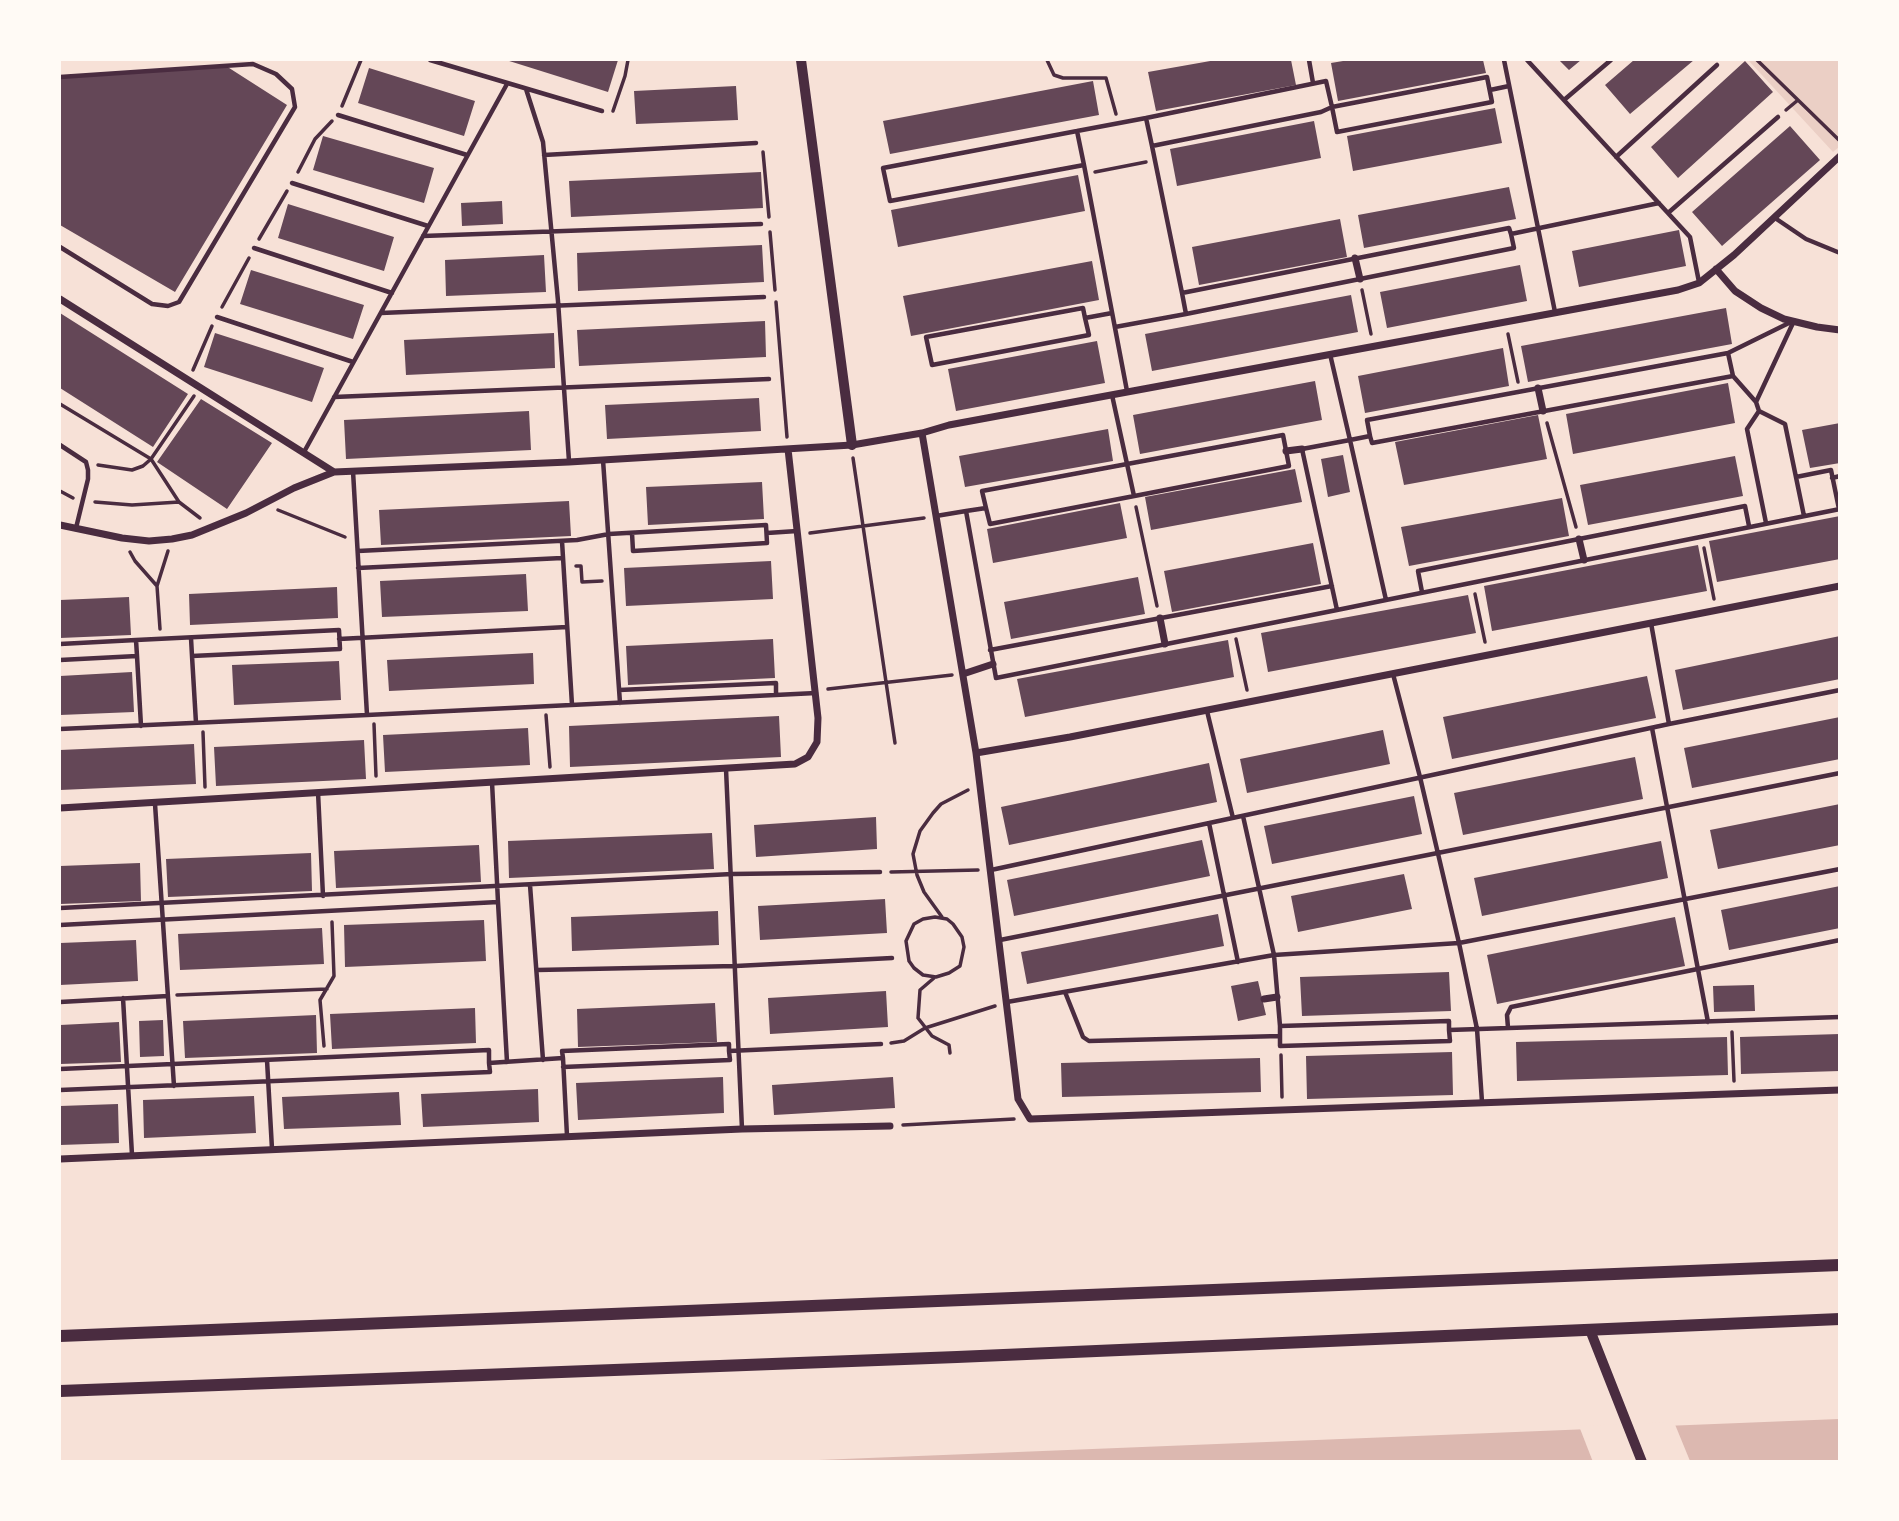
<!DOCTYPE html>
<style>
body{margin:0}
#map{position:relative;width:1899px;height:1521px;overflow:hidden;background:#f7e1d7;font-family:"Fira Sans",sans-serif}
canvas{display:block}
.frame{position:absolute;inset:0;border:61px solid #fffaf5;pointer-events:none}
</style>
<div id="map">
<canvas width="1899" height="1521"></canvas>
<div class="frame"></div>
</div>
<script>
const context = document.querySelector('canvas').getContext('2d');
context.lineJoin = 'round';
function fillPath(path, color) {
  context.fillStyle = color;
  context.fill(path, 'evenodd');
}
function shape(rows) {
  const path = new Path2D();
  for (const r of rows) {
    path.moveTo(r[0], r[1]);
    for (let i = 2; i < r.length; i += 2) path.lineTo(r[i], r[i + 1]);
  }
  return path;
}
function strokePath(path, color, width, dash) {
  context.strokeStyle = color;
  context.lineWidth = width;
  context.lineCap = dash ? 'butt' : 'round';
  context.setLineDash(dash || []);
  context.stroke(path);
}
const green = shape([
 [1748,60,1839,60,1839,147,1833,152]
]);
const water = shape([
 [1839,1419,1839,1462,769,1462]
]);
const pier = shape([
 [1674,1422,1690,1461,1593,1462,1579,1426]
]);
const building = shape([
 [506,60,618,60,608,92],
 [1216,60,1291,60,1296,85,1156,111,1148,72],
 [1349,60,1483,60,1486,73,1338,101,1331,63],
 [1559,60,1581,60,1569,70],
 [1634,60,1694,60,1630,114,1605,85],
 [1745,61,1773,92,1678,178,1651,147],
 [226,66,287,105,175,292,60,225,60,77],
 [369,68,475,101,464,136,358,103],
 [1093,81,1099,115,890,154,883,121],
 [736,86,738,120,636,124,634,91],
 [1495,108,1502,143,1353,171,1347,136],
 [1314,121,1321,158,1177,186,1170,149],
 [1790,126,1820,160,1722,246,1692,212],
 [323,136,434,168,424,203,313,170],
 [761,172,763,208,571,217,569,181],
 [1078,175,1085,211,898,247,891,210],
 [1509,187,1516,219,1364,248,1358,215],
 [502,201,503,224,462,226,461,203],
 [288,204,394,237,384,271,278,238],
 [1340,219,1347,257,1199,285,1192,247],
 [1679,230,1686,266,1579,287,1572,251],
 [762,245,764,282,578,291,577,253],
 [544,255,546,292,446,296,445,260],
 [1092,261,1099,300,911,336,903,296],
 [1520,265,1527,301,1387,328,1380,292],
 [251,270,364,305,353,339,240,304],
 [1351,295,1358,332,1152,371,1145,334],
 [1726,308,1732,344,1528,382,1521,346],
 [60,313,188,394,153,447,60,388],
 [765,321,766,357,579,366,577,330],
 [215,333,324,368,312,402,204,367],
 [554,333,555,368,406,375,404,340],
 [1097,341,1105,383,956,411,948,369],
 [1503,348,1509,386,1365,413,1358,376],
 [1315,381,1322,420,1140,454,1133,415],
 [1728,383,1735,423,1573,454,1566,414],
 [759,398,761,431,607,439,605,405],
 [201,399,272,443,227,509,157,462],
 [529,411,531,450,346,459,344,420],
 [1538,415,1547,459,1404,485,1395,442],
 [1840,423,1840,463,1810,468,1802,430],
 [1108,429,1113,461,965,487,959,456],
 [1343,455,1350,492,1328,497,1321,459],
 [1735,456,1743,496,1588,525,1580,485],
 [1295,469,1302,502,1151,530,1145,497],
 [762,482,764,519,648,525,646,487],
 [1562,498,1569,536,1409,566,1401,527],
 [569,501,571,536,381,545,379,510],
 [1120,503,1127,538,993,563,987,529],
 [1840,516,1840,559,1717,582,1709,541],
 [1313,543,1321,584,1172,612,1164,571],
 [1698,545,1707,591,1492,631,1484,586],
 [771,561,773,599,626,606,624,568],
 [526,574,528,611,382,617,380,581],
 [1138,577,1145,614,1011,639,1004,602],
 [337,587,338,618,190,625,189,594],
 [1468,595,1476,633,1268,672,1261,633],
 [129,597,131,635,60,638,60,600],
 [1840,636,1840,679,1683,710,1675,670],
 [773,639,775,678,628,685,626,646],
 [1228,640,1234,677,1025,717,1017,679],
 [533,653,534,684,389,691,387,660],
 [339,661,341,700,234,705,232,665],
 [132,672,134,712,60,715,60,676],
 [1647,676,1656,718,1452,759,1443,717],
 [779,716,781,757,570,767,569,726],
 [1840,717,1840,759,1692,788,1684,748],
 [528,728,530,765,385,772,383,735],
 [1383,730,1390,764,1247,793,1240,759],
 [364,740,366,779,216,786,214,747],
 [194,744,196,784,60,790,60,750],
 [1635,757,1643,799,1463,835,1454,793],
 [1209,763,1217,802,1009,845,1001,807],
 [1414,796,1422,834,1272,864,1264,826],
 [1840,804,1840,845,1718,869,1710,830],
 [876,817,877,849,756,857,754,825],
 [712,833,714,869,509,878,508,841],
 [1202,840,1210,876,1014,916,1007,880],
 [1661,841,1668,878,1482,916,1474,878],
 [479,845,481,882,336,888,334,851],
 [311,853,312,891,168,897,166,859],
 [140,863,141,901,60,904,60,866],
 [1404,874,1412,909,1298,932,1291,896],
 [1840,886,1840,928,1729,950,1721,910],
 [885,899,887,933,760,940,758,906],
 [718,911,719,945,572,951,571,917],
 [1218,914,1224,946,1027,984,1021,952],
 [1675,917,1685,966,1497,1004,1487,955],
 [484,920,486,961,345,967,344,925],
 [322,928,324,964,180,970,178,934],
 [136,940,138,981,60,985,60,943],
 [1449,972,1451,1011,1302,1016,1300,977],
 [1258,981,1266,1015,1238,1021,1231,986],
 [1754,985,1755,1011,1714,1012,1713,986],
 [886,991,888,1027,770,1034,768,998],
 [715,1003,717,1042,578,1047,577,1009],
 [475,1008,476,1043,332,1049,330,1014],
 [316,1015,317,1053,185,1058,183,1021],
 [163,1020,164,1056,140,1057,139,1021],
 [119,1022,121,1062,60,1064,60,1025],
 [1840,1034,1840,1071,1741,1074,1740,1037],
 [1727,1037,1728,1075,1517,1081,1516,1042],
 [1452,1052,1453,1095,1307,1099,1306,1056],
 [1260,1058,1261,1092,1062,1097,1061,1063],
 [723,1077,724,1113,578,1120,576,1083],
 [893,1077,895,1108,774,1115,772,1085],
 [538,1089,539,1122,423,1127,421,1094],
 [399,1092,401,1125,284,1129,282,1097],
 [254,1096,256,1133,144,1138,143,1100],
 [118,1104,119,1143,60,1145,60,1106]
]);
const path = shape([
 [1047,60,1054,75,1063,78,1106,78,1116,114],
 [1757,60,1840,141],
 [342,106,361,60],
 [1786,110,1798,100],
 [613,111,625,76,628,60],
 [763,152,769,217],
 [298,172,315,139,332,121],
 [1095,172,1146,162],
 [770,232,775,290],
 [259,239,287,191],
 [1362,290,1371,334],
 [776,302,787,437],
 [222,307,249,258],
 [1508,334,1518,382],
 [193,370,212,326],
 [60,404,151,459,194,396],
 [1547,423,1576,527],
 [853,458,895,743],
 [98,465,132,470,143,466,151,459,179,502],
 [60,491,73,498],
 [95,502,132,505,179,502,200,518],
 [1136,507,1157,606],
 [278,510,345,537],
 [810,533,924,518],
 [1704,548,1714,599],
 [130,552,135,561,157,586],
 [576,566,581,566,582,582,602,581],
 [1475,594,1485,642],
 [160,629,157,586,168,551],
 [1236,639,1247,690],
 [828,689,952,675],
 [546,715,550,767],
 [374,724,376,776],
 [203,732,205,787],
 [891,872,978,870],
 [935,917,947,919,953,924,962,937,964,947,960,966,949,973,936,977,923,975,914,968,909,961,906,941,914,924,923,919,935,917],
 [942,917,924,892,917,875,913,854,920,831,933,813,941,804,968,790],
 [934,978,920,990,918,1018,932,1036,949,1045,950,1053],
 [177,995,327,989],
 [1732,1032,1734,1081],
 [891,1043,904,1041,925,1028,995,1006],
 [324,1046,320,1000,334,976,332,922],
 [1281,1055,1282,1097],
 [903,1125,1014,1119]
]);
const service = shape([
 [430,60,602,111],
 [1309,60,1313,83],
 [1504,60,1555,312],
 [1527,60,1690,237,1699,282],
 [60,77,253,64,276,74,292,89,295,107,179,302,168,306,152,304,60,247],
 [526,89,543,142,558,301,569,461],
 [1490,90,1509,86],
 [1564,100,1611,60],
 [1332,107,1326,81,1146,118,1152,146,1321,112,1332,107,1487,77,1492,102,1337,132,1332,107],
 [338,115,467,155],
 [1077,131,1084,165,890,201,883,168,1077,131,1146,118],
 [1152,146,1182,293],
 [544,155,756,143],
 [1616,157,1717,65],
 [1084,165,1127,391],
 [292,183,428,226],
 [1668,213,1778,117],
 [1775,218,1806,239,1840,253],
 [1511,234,1509,228,1182,293,1186,314,1514,248,1511,234,1659,203],
 [423,236,761,224],
 [254,248,392,293],
 [381,313,764,297],
 [217,317,353,362],
 [1085,318,1089,335,932,365,926,337,1083,308,1085,318,1112,313],
 [1115,327,1186,314],
 [1733,376,1756,402,1759,411,1747,429,1766,523],
 [1112,395,1134,496],
 [334,397,769,379],
 [1756,402,1793,323],
 [1759,411,1785,424,1804,516],
 [1370,436,1372,443,1733,376,1728,353],
 [60,445,86,462,88,470,88,479,76,528],
 [304,452,507,84],
 [603,460,620,703],
 [1796,477,1831,470,1839,509],
 [1832,478,1840,476],
 [966,511,986,508,982,491,1283,435,1289,466,990,524,986,508],
 [936,516,966,511,996,678,1337,610,1302,449,1350,440,1330,354],
 [767,533,797,531],
 [562,541,572,705],
 [358,551,577,540,609,534,766,525,767,543,633,551,632,533],
 [358,568,562,558],
 [1422,592,1418,571,1745,506,1749,526],
 [1386,600,1840,509],
 [1337,610,1386,600,1350,440,1370,436,1367,420,1728,353,1793,321],
 [1651,623,1669,724],
 [339,639,567,627],
 [136,640,339,630,340,649,192,656,191,638],
 [60,644,136,640,137,656,60,660],
 [990,650,1332,586],
 [137,656,141,726],
 [192,656,196,723],
 [1393,674,1420,777,1459,943,1477,1029,1482,1102],
 [619,690,776,683,776,695],
 [1207,711,1233,818],
 [367,715,816,693],
 [1652,728,1708,1022],
 [60,729,367,715,353,471],
 [726,769,742,1129],
 [318,792,323,896],
 [155,804,174,1086],
 [1243,816,1274,955,1280,1026],
 [1209,823,1238,962],
 [991,870,1669,724,1840,690],
 [530,885,543,1060],
 [498,902,507,1062],
 [60,908,732,874,880,872],
 [60,925,498,902,492,782],
 [1000,940,1840,773],
 [537,970,736,966,892,958],
 [1065,992,1083,1037,1089,1041,1280,1036,1280,1046,1450,1041,1449,1030,1840,1017],
 [123,998,132,1155],
 [60,1002,168,996],
 [1007,1002,1274,955,1459,943,1840,869],
 [1508,1028,1507,1015,1511,1007,1840,940],
 [1280,1036,1280,1026,1449,1021,1449,1030],
 [563,1058,567,1136],
 [267,1060,272,1149],
 [563,1067,730,1060,729,1051],
 [60,1069,489,1050,489,1063,563,1058,562,1051,729,1044,729,1051,881,1044],
 [60,1090,490,1072,489,1063]
]);
const minor = shape([
 [1355,258,1360,279],
 [1716,269,1735,291,1761,308,1784,319,1817,327,1840,330],
 [60,299,334,472,294,488,246,513,192,535,172,539,149,541,122,538,60,525],
 [1538,388,1543,411],
 [922,433,949,425,1678,290,1699,283,1734,255,1840,156],
 [1286,451,1302,449],
 [334,472,569,462,852,445,922,433,976,753,1070,737,1840,586],
 [1579,539,1584,560],
 [1160,618,1165,644],
 [963,674,993,664],
 [976,753,1018,1099,1030,1119,1840,1090],
 [60,808,795,764,808,757,817,742,818,718,788,449],
 [1264,999,1277,997],
 [60,1159,742,1129,890,1126]
]);
const secondary = shape([
 [801,60,852,445],
 [1590,1330,1642,1462]
]);
const primary = shape([
 [60,1336,1840,1265],
 [60,1391,957,1357,1840,1319]
]);
fillPath(green, '#ebcfc5');
fillPath(water, '#dcb8b0');
fillPath(pier, '#f7e1d7');
fillPath(building, '#644757');
strokePath(path, '#4a2c40', 3.5);
strokePath(service, '#4a2c40', 4.5);
strokePath(minor, '#4a2c40', 7);
strokePath(secondary, '#4a2c40', 10);
strokePath(primary, '#4a2c40', 12);
</script>
